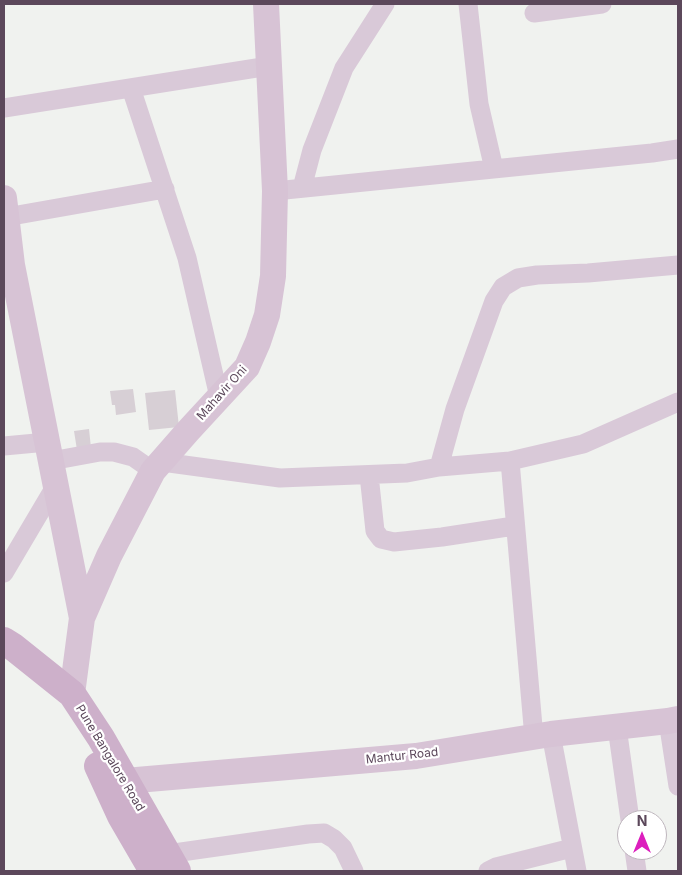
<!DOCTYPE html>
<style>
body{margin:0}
#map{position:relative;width:682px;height:875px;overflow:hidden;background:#f0f2ef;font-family:Inter,sans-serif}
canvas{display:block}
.frame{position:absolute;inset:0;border:5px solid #5c485b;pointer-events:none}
.north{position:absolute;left:617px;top:810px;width:50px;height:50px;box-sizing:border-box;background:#fff;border:1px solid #beb6bd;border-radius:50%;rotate:0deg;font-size:14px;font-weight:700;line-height:20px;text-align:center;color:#5c485b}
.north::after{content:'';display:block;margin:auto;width:18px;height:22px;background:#dc1fbd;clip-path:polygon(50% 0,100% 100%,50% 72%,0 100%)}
</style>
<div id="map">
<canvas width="682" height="875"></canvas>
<div class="frame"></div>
<div class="north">N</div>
</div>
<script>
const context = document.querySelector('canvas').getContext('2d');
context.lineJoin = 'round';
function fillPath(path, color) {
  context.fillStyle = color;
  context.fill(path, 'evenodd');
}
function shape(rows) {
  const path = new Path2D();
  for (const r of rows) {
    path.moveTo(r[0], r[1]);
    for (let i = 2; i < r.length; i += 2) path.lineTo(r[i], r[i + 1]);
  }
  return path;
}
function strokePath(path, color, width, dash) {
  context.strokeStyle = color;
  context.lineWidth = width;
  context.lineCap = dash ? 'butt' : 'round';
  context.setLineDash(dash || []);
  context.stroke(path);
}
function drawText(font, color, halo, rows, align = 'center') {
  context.font = font + ' Inter,sans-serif';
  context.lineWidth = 4.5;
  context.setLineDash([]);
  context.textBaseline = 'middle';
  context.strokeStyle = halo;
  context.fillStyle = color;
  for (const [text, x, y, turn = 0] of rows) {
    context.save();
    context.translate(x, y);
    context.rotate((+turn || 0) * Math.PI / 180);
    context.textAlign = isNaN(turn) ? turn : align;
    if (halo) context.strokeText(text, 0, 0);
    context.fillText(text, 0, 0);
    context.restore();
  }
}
const building = shape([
 [133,389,136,412,116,415,115,405,112,405,110,391],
 [175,390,179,427,149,430,145,393],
 [89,429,91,448,77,450,74,431]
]);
const street = shape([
 [468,4,479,104,494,169],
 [534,13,602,4],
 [131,88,187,258,219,397],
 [4,108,269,66],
 [302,188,312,150,344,68,385,4],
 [275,191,652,153,678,149],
 [6,217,165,189],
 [4,446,47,442],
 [51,461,100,452,114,452,133,457,153,471],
 [510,461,534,738],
 [162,462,280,478,407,473,439,467,510,461,583,444,678,402],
 [439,467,455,409,494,301,503,287,518,278,537,275,588,273,678,265],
 [369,475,375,531,381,539,394,542,442,537,514,526],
 [4,573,56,485],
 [668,721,678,786],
 [617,727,630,820],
 [551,734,577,871],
 [634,850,637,871],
 [167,854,308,834,324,833,334,839,343,848,354,871],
 [488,871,496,867,572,848]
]);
const secondary = shape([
 [4,198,12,265,82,618],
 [72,694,82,618,109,556,153,471,188,431,247,367,258,342,267,315,273,276,275,191,266,4],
 [125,781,416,756,551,734,668,721,678,719]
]);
const primary = shape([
 [4,641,12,646,72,694,101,738,177,871],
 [98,766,121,816,153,871]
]);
const streetNames = [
 ["Mahavir Oni",222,393,-48],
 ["Mantur Road",402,756,-6],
 ["Pune Bangalore Road",110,758,59]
];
fillPath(building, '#d7cfd5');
strokePath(street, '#d9c9d8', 19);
strokePath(secondary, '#d7c3d5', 26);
strokePath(primary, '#cdb0ca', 28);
drawText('12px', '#5c485b', '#fff', streetNames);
</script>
